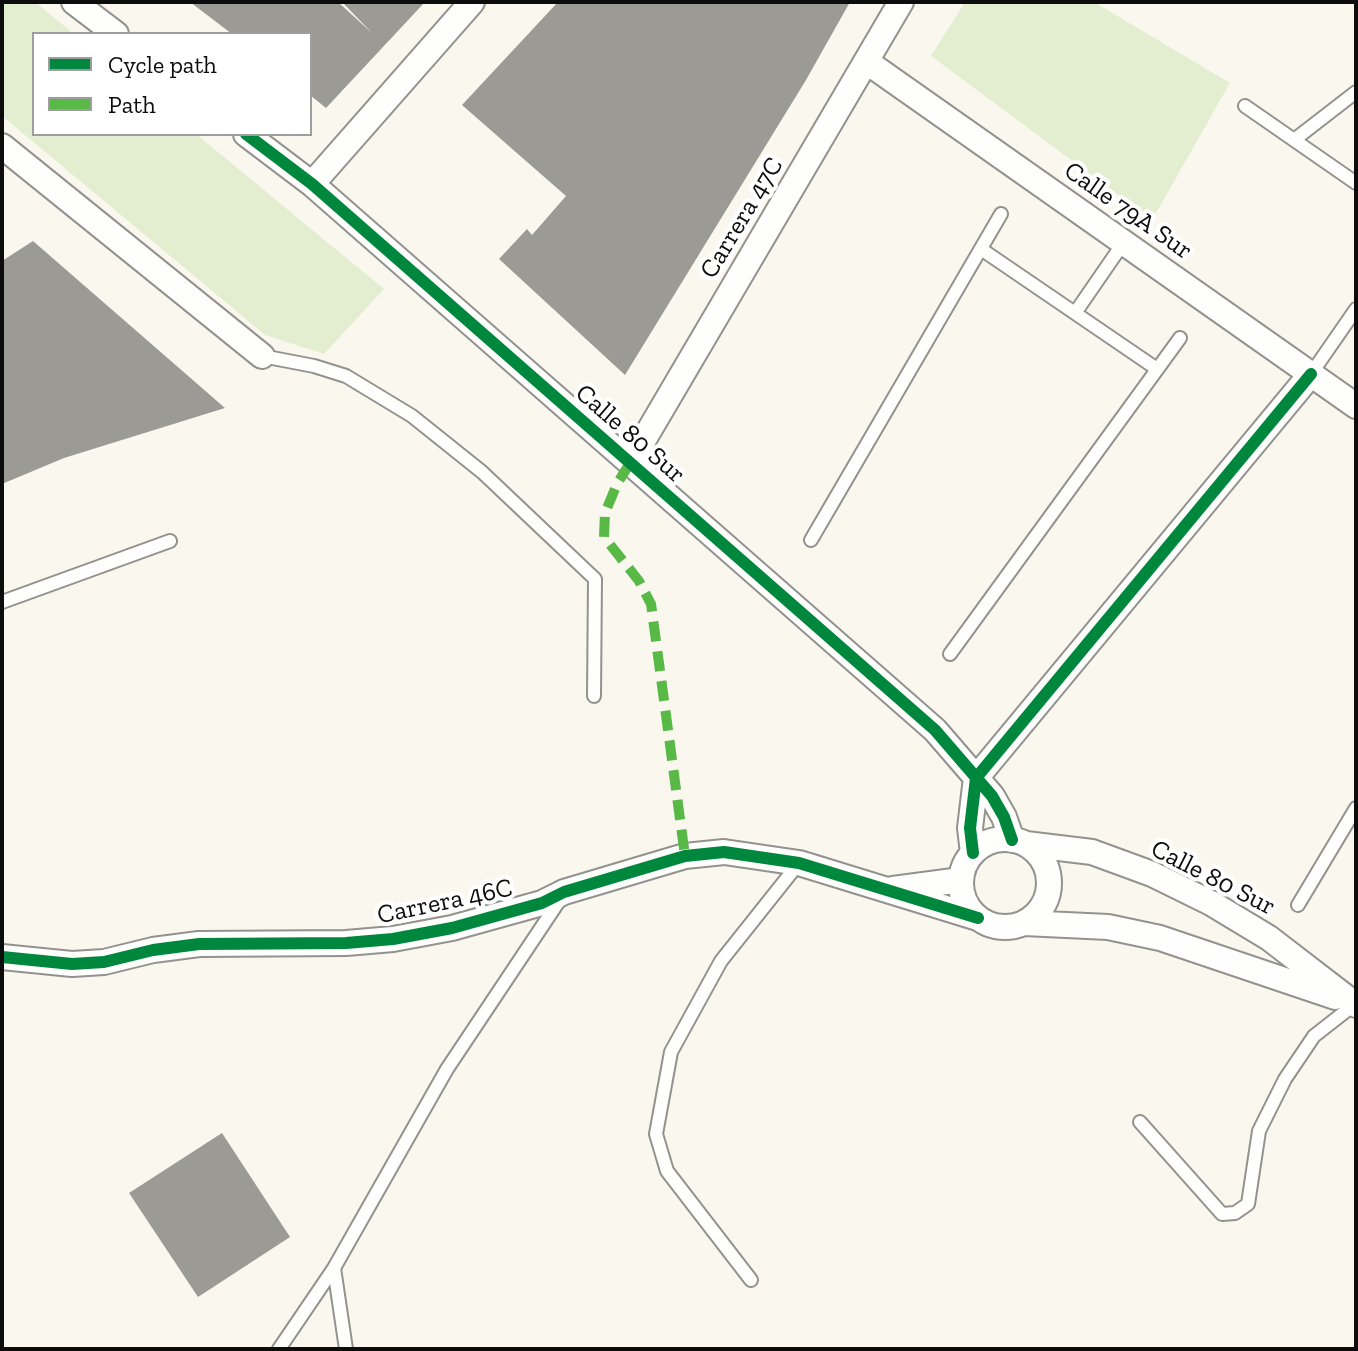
<!DOCTYPE html>
<style>
body{margin:0}
#map{position:relative;width:1358px;height:1351px;overflow:hidden;background:#faf7ef;font-family:"Zilla Slab",serif}
canvas{display:block}
.frame{position:absolute;inset:0;border:4px solid #0c0c0c;pointer-events:none}
.legend{position:absolute;left:32px;top:32px;width:280px;height:104px;box-sizing:border-box;background:#fff;border:2px solid #9e9e9e;margin:0;padding:10px 14px;list-style:none;font-size:24px;color:#0c0c0c}
.legend li{display:flex;align-items:center;gap:16px;height:40px}
.legend b{width:40px;border:2px solid #9e9e9e}
</style>
<div id="map">
<canvas width="1358" height="1351"></canvas>
<div class="frame"></div>
<ul class="legend">
<li><b style="height:10px;background:#00873e"></b>Cycle path</li>
<li><b style="height:10px;background:#58b947"></b>Path</li>
</ul>
</div>
<script>
const context = document.querySelector('canvas').getContext('2d');
context.lineJoin = 'round';
function fillPath(path, color) {
  context.fillStyle = color;
  context.fill(path, 'evenodd');
}
function shape(rows) {
  const path = new Path2D();
  for (const r of rows) {
    if (r.length === 3) {
      path.moveTo(r[0] + r[2], r[1]);
      path.arc(r[0], r[1], r[2], 0, 2 * Math.PI);
      continue;
    }
    path.moveTo(r[0], r[1]);
    for (let i = 2; i < r.length; i += 2) path.lineTo(r[i], r[i + 1]);
  }
  return path;
}
function strokePath(path, color, width, dash) {
  context.strokeStyle = color;
  context.lineWidth = width;
  context.lineCap = dash ? 'butt' : 'round';
  context.setLineDash(dash || []);
  context.stroke(path);
}
function drawText(font, color, halo, rows, align = 'center') {
  context.font = font + ' "Zilla Slab",serif';
  context.lineWidth = 8;
  context.setLineDash([]);
  context.textBaseline = 'middle';
  context.strokeStyle = halo;
  context.fillStyle = color;
  for (const [text, x, y, turn = 0] of rows) {
    context.save();
    context.translate(x, y);
    context.rotate((+turn || 0) * Math.PI / 180);
    context.textAlign = isNaN(turn) ? turn : align;
    if (halo) context.strokeText(text, 0, 0);
    context.fillText(text, 0, 0);
    context.restore();
  }
}
const green = shape([
 [2,2,35,2,74,34,34,34,34,134,196,134,384,289,324,354,265,335,2,116],
 [965,2,1094,2,1230,83,1152,220,931,56]
]);
const building = shape([
 [190,2,338,2,372,33,342,2,425,2,326,108,310,95,310,34,232,34],
 [558,2,850,2,806,80,625,375,499,259,527,229,532,235,566,196,462,105],
 [33,241,225,408,64,458,2,484,2,261],
 [222,1133,290,1237,198,1297,129,1193]
]);
const service = shape([
 [1245,106,1356,183],
 [1294,140,1356,92],
 [981,249,1157,369],
 [1075,313,1124,242],
 [262,356,314,366,346,376,412,416,482,472,595,579,594,696],
 [1311,374,1356,309],
 [811,540,1001,214],
 [2,602,170,541],
 [950,654,1180,338],
 [1298,905,1356,808],
 [1140,1122,1222,1214,1235,1213,1248,1204,1259,1131,1285,1079,1314,1036,1355,1004],
 [334,1268,346,1349],
 [751,1280,667,1171,656,1134,671,1052,721,961,799,863],
 [279,1349,334,1268,447,1069,559,901]
]);
const minor = shape([
 [74,2,116,34],
 [867,62,1356,406],
 [246,134,312,184,935,730,992,796,1004,817,1012,840],
 [2,146,262,356],
 [312,184,472,2],
 [630,463,901,2],
 [1005,883,44],
 [1026,844,1092,852,1152,874,1211,903,1269,938,1356,1005],
 [973,853,970,828,976,778,1311,374],
 [893,889,961,880],
 [1024,923,1108,927,1160,938,1335,997],
 [2,957,72,964,104,962,153,950,199,944,346,943,393,939,452,928,542,903,564,892,685,856,724,852,799,863,978,918]
]);
const quiet = shape([
 [630,463,617,484,605,513,604,537,639,581,651,604,685,856]
]);
const cycleway = shape([
 [246,134,312,184,935,730,992,796,1004,817,1012,840],
 [973,853,970,828,976,778,1311,374],
 [2,957,72,964,104,962,153,950,199,944,346,943,393,939,452,928,542,903,564,892,685,856,724,852,799,863,978,918]
]);
const streetNames = [
 ["Calle 79A Sur",1128,211,35],
 ["Carrera 47C",742,218,-59],
 ["Calle 80 Sur",630,434,41],
 ["Calle 80 Sur",1213,878,27],
 ["Carrera 46C",445,902,-12]
];
fillPath(green, '#e3eed0');
fillPath(building, '#9c9a95');
strokePath(service, '#93928e', 16);
strokePath(minor, '#93928e', 28);
strokePath(service, '#fefefd', 12);
strokePath(minor, '#fefefd', 24);
strokePath(quiet, '#58b947', 10, [20, 10]);
strokePath(cycleway, '#00873e', 12);
drawText('26px', '#0c0c0c', '#fff', streetNames);
</script>
